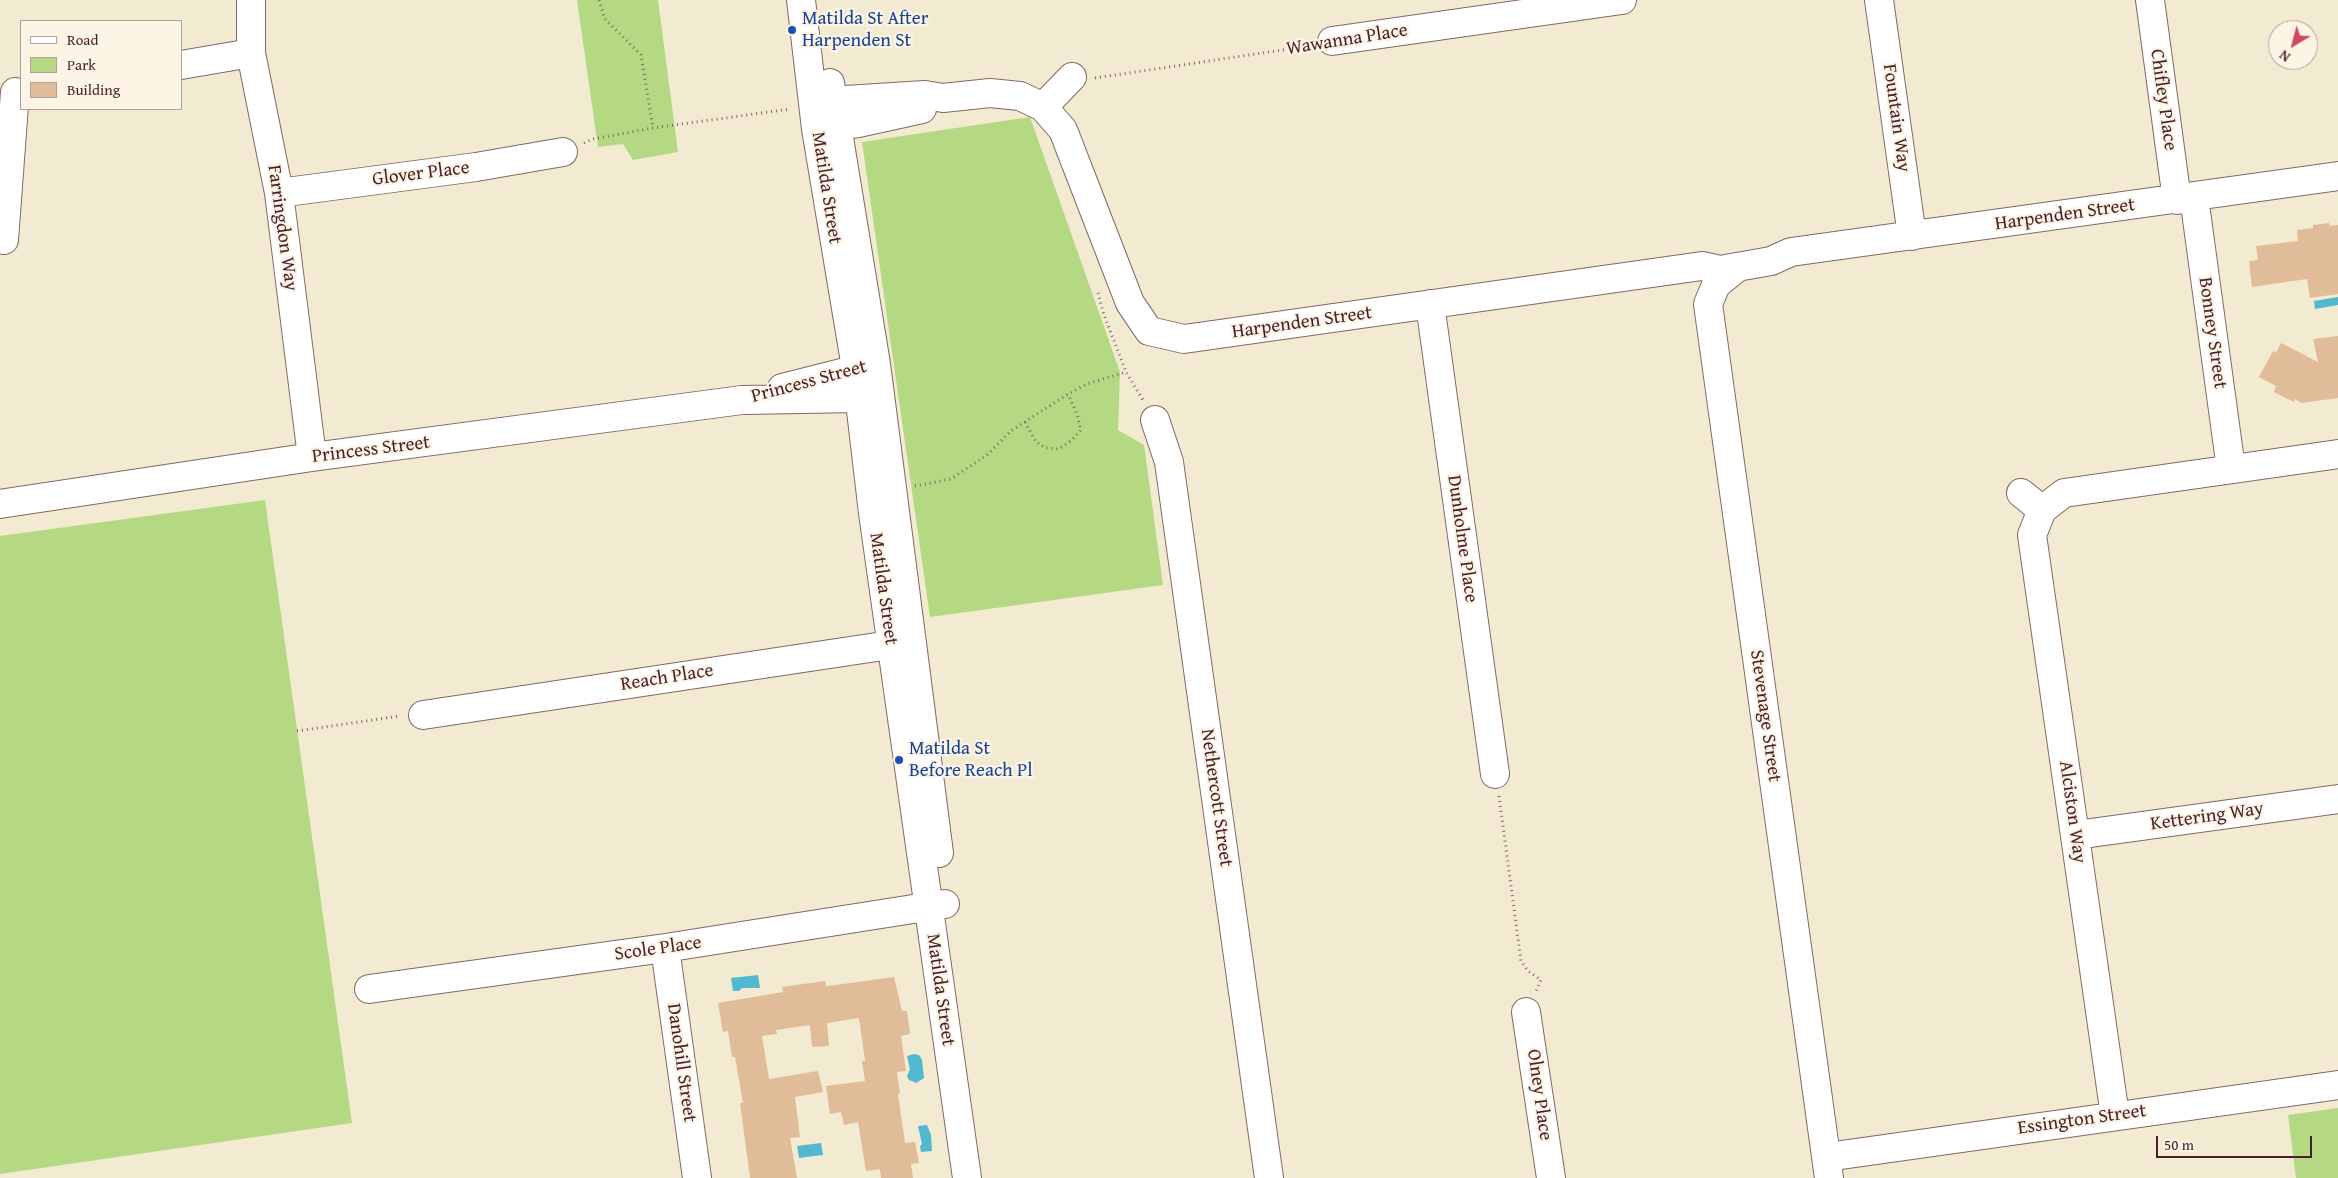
<!DOCTYPE html>
<style>
body{margin:0}
#map{position:relative;width:2338px;height:1178px;overflow:hidden;background:#f2ebd1;font-family:"Gentium Book Plus",serif}
canvas{display:block}
.legend{position:absolute;left:20px;top:20px;width:162px;height:90px;box-sizing:border-box;background:#fcf5e5;border:1px solid #b59f9b;margin:0;padding:6px 9px;list-style:none;font-size:15px;color:#4a1f2b}
.legend li{display:flex;align-items:center;gap:10px;height:25px}
.legend b{width:25px;border:1px solid #b59f9b}
.north{position:absolute;left:2268px;top:20px;width:50px;height:50px;box-sizing:border-box;background:#fcf5e5;border:1px solid #b59f9b;border-radius:50%;rotate:217deg;font-size:14px;font-weight:700;line-height:20px;text-align:center;color:#4a1f2b}
.north::after{content:'';display:block;margin:auto;width:18px;height:22px;background:#d1495b;clip-path:polygon(50% 0,100% 100%,50% 72%,0 100%)}
.scale{position:absolute;left:2156px;top:1136px;width:156px;height:22px;box-sizing:border-box;border:2px solid #4a1f2b;border-top:0;padding-left:6px;font-size:15px;line-height:18px;white-space:nowrap;color:#4a1f2b;-webkit-text-stroke:4px #fcf5e5;paint-order:stroke}
</style>
<div id="map">
<canvas width="2338" height="1178"></canvas>
<ul class="legend">
<li><b style="height:6px;background:#fff"></b>Road</li>
<li><b style="height:14px;background:#b5d982"></b>Park</li>
<li><b style="height:14px;background:#e0bc99"></b>Building</li>
</ul>
<div class="north">N</div>
<div class="scale">50 m</div>
</div>
<script>
const context = document.querySelector('canvas').getContext('2d');
context.lineJoin = 'round';
function fillPath(path, color) {
  context.fillStyle = color;
  context.fill(path, 'evenodd');
}
function shape(rows) {
  const path = new Path2D();
  for (const r of rows) {
    path.moveTo(r[0], r[1]);
    for (let i = 2; i < r.length; i += 2) path.lineTo(r[i], r[i + 1]);
  }
  return path;
}
function strokePath(path, color, width, dash) {
  context.strokeStyle = color;
  context.lineWidth = width;
  context.lineCap = dash ? 'butt' : 'round';
  context.setLineDash(dash || []);
  context.stroke(path);
}
function drawText(font, color, halo, rows, align = 'center') {
  context.font = font + ' "Gentium Book Plus",serif';
  context.lineWidth = 4.5;
  context.setLineDash([]);
  context.textBaseline = 'middle';
  context.strokeStyle = halo;
  context.fillStyle = color;
  for (const [text, x, y, turn = 0] of rows) {
    context.save();
    context.translate(x, y);
    context.rotate((+turn || 0) * Math.PI / 180);
    context.textAlign = isNaN(turn) ? turn : align;
    if (halo) context.strokeText(text, 0, 0);
    context.fillText(text, 0, 0);
    context.restore();
  }
}
const green = shape([
 [577,0,658,0,678,152,633,160,623,144,598,147],
 [1030,117,1120,372,1118,430,1144,445,1163,585,930,617,862,142],
 [265,500,352,1123,0,1174,0,536],
 [2338,1108,2338,1178,2296,1178,2288,1115]
]);
const water = shape([
 [2338,297,2338,305,2315,309,2314,301],
 [758,975,760,988,742,988,739,991,733,991,731,978],
 [914,1054,919,1055,922,1060,924,1078,916,1083,909,1080,907,1076,910,1069,907,1056],
 [927,1125,931,1135,932,1151,921,1152,920,1146,922,1144,918,1126],
 [821,1143,823,1155,799,1158,797,1146]
]);
const building = shape([
 [2329,223,2330,226,2338,225,2338,294,2310,298,2307,279,2252,287,2249,261,2258,260,2256,246,2298,241,2297,230,2313,228,2313,225],
 [2338,336,2338,398,2301,403,2295,399,2294,402,2274,392,2276,386,2259,377,2273,351,2276,353,2281,343,2318,362,2313,339],
 [894,977,902,1011,907,1011,910,1034,901,1036,906,1071,897,1072,900,1094,898,1094,905,1143,915,1142,919,1163,911,1164,913,1178,881,1178,880,1169,866,1171,858,1122,844,1125,841,1112,830,1114,826,1086,865,1081,862,1061,865,1061,859,1018,827,1023,829,1046,812,1047,810,1025,776,1030,777,1034,762,1036,769,1079,818,1071,823,1092,795,1097,800,1137,790,1138,797,1178,750,1178,740,1103,743,1103,735,1057,732,1057,728,1031,723,1032,718,1003,783,992,782,987,825,981,826,986,836,985]
]);
const path = shape([
 [599,0,605,19,641,55,653,128],
 [1095,78,1309,46],
 [584,143,593,139,653,128,790,109],
 [1098,293,1103,312,1126,372,1143,400],
 [1025,422,1036,442,1046,448,1059,449,1072,440,1081,430,1077,414,1068,394],
 [915,486,951,479,987,455,1011,431,1068,394,1087,384,1126,372],
 [297,731,400,716],
 [1499,796,1521,961,1528,971,1541,980,1536,991]
]);
const minor = shape([
 [251,0,251,53,279,193,312,457],
 [801,0,816,129,856,368,873,513,967,1178],
 [1879,0,1912,236],
 [2150,0,2177,200],
 [1332,41,1622,0],
 [181,65,251,53],
 [830,83,876,364,939,853],
 [813,102,925,95,943,98,990,93,1020,96,1043,107,1063,130,1130,303,1149,331,1184,339,1702,266,1720,270,1771,261,1791,252,2338,176],
 [1043,107,1072,77],
 [819,128,858,123,922,109],
 [279,193,476,167,563,152],
 [2194,197,2231,469],
 [4,240,15,92],
 [1738,267,1716,285,1708,304,1829,1178],
 [1430,304,1495,774],
 [782,388,873,365],
 [1155,420,1169,462,1269,1178],
 [2021,493,2042,510],
 [0,504,312,457,742,400,860,398,876,396],
 [423,715,910,642],
 [2076,835,2338,799],
 [665,948,697,1178],
 [369,989,665,948,945,904],
 [1526,1012,1551,1178],
 [2115,1116,2032,535,2042,510,2064,493,2338,454],
 [1827,1157,2338,1085]
]);
const markers = [
 [792,30,5,"#1a4fb4"],
 [899,760,5,"#1a4fb4"]
];
const transitNames = [
 ["Matilda St After",802,19],
 ["Harpenden St",802,41],
 ["Matilda St",909,749],
 ["Before Reach Pl",909,771]
];
const streetNames = [
 ["Wawanna Place",1347,40,-9],
 ["Chifley Place",2163,100,82],
 ["Fountain Way",1896,118,82],
 ["Glover Place",421,174,-7],
 ["Matilda Street",826,188,81],
 ["Harpenden Street",2065,215,-8],
 ["Farringdon Way",282,228,82],
 ["Harpenden Street",1302,323,-8],
 ["Bonney Street",2212,333,82],
 ["Princess Street",809,382,-15],
 ["Princess Street",371,450,-7],
 ["Dunholme Place",1462,539,82],
 ["Matilda Street",883,589,82],
 ["Reach Place",667,678,-9],
 ["Stevenage Street",1765,716,82],
 ["Nethercott Street",1216,798,82],
 ["Alciston Way",2072,812,82],
 ["Kettering Way",2207,817,-8],
 ["Scole Place",658,949,-8],
 ["Matilda Street",940,990,82],
 ["Danohill Street",681,1063,82],
 ["Olney Place",1539,1095,82],
 ["Essington Street",2082,1120,-8]
];
fillPath(green, '#b5d982');
fillPath(water, '#51b8cf');
fillPath(building, '#e0bc99');
strokePath(minor, '#856665', 30);
strokePath(path, '#856665', 3, [1, 4]);
strokePath(minor, '#fff', 28);
for (const [x, y, r, color] of markers) {
  const dot = new Path2D();
  dot.arc(x, y, r, 0, 2 * Math.PI);
  context.fillStyle = color;
  context.fill(dot);
  strokePath(dot, '#fcf5e5', 2);
}
drawText('19px', '#164399', '#fcf5e5', transitNames, 'left');
drawText('19px', '#4a1f2b', '#fcf5e5', streetNames);
</script>
